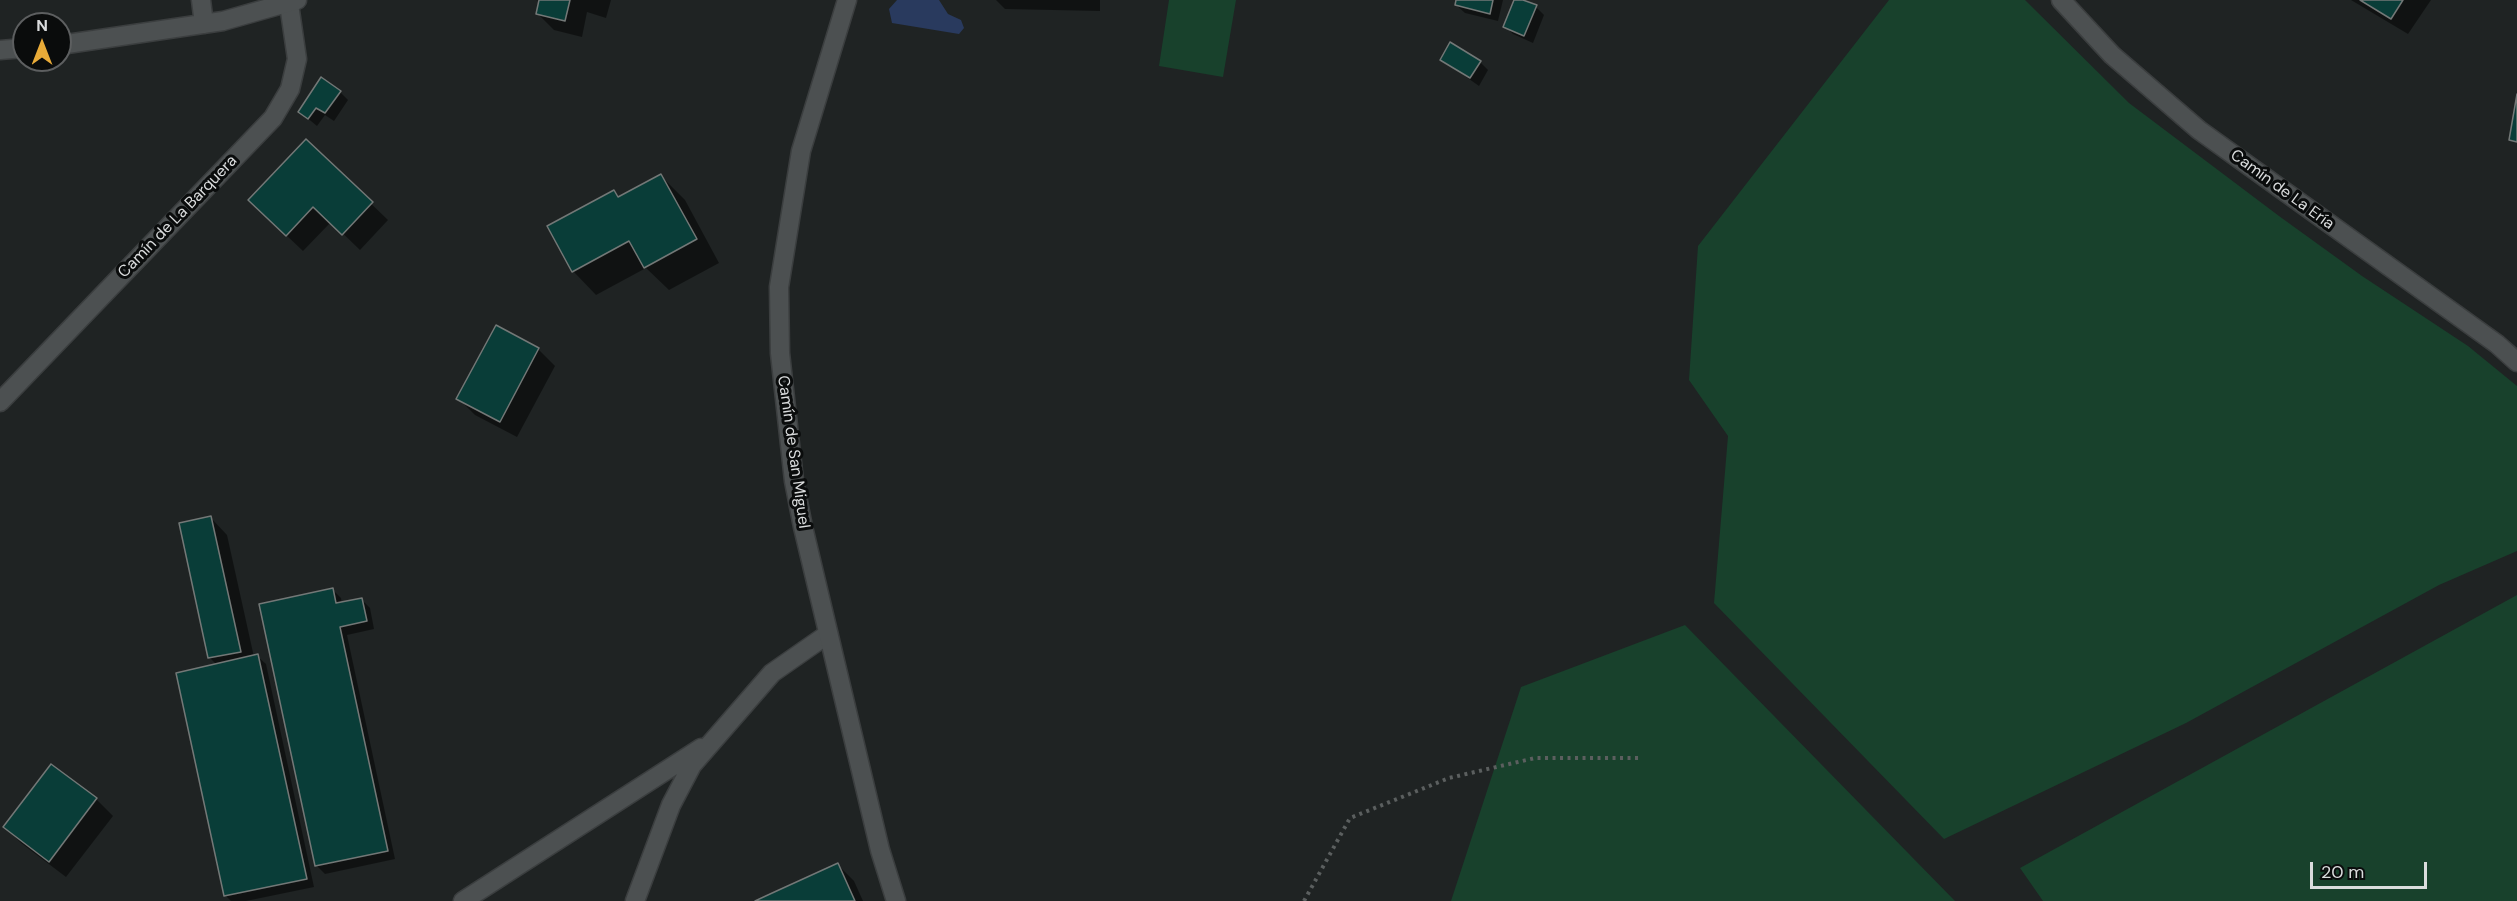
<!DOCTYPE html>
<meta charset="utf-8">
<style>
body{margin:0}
#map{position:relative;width:2517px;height:901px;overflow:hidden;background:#1f2323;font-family:"DM Sans",sans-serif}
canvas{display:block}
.north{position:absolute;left:12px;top:12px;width:60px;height:60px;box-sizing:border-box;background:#0a0c0c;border:2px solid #5d5f60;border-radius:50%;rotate:0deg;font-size:16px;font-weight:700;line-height:24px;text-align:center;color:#dadcdd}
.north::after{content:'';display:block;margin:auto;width:21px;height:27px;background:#e9ab38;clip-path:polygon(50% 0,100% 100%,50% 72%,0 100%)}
.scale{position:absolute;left:2310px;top:862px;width:117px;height:27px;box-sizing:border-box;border:3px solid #dadcdd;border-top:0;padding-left:8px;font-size:18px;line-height:21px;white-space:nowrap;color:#dadcdd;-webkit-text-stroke:4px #0a0c0c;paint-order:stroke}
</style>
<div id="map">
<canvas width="2517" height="901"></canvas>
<div class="north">N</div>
<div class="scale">20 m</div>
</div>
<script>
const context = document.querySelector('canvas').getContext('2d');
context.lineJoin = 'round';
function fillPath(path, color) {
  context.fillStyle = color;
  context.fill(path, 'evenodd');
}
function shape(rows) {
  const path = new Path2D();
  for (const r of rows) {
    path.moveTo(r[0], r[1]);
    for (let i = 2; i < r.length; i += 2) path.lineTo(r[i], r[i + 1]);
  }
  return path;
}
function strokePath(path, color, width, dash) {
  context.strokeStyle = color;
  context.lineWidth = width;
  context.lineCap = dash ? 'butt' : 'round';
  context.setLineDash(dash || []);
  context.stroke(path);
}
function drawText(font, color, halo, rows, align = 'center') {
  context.font = font + ' "DM Sans",sans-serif';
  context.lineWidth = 6;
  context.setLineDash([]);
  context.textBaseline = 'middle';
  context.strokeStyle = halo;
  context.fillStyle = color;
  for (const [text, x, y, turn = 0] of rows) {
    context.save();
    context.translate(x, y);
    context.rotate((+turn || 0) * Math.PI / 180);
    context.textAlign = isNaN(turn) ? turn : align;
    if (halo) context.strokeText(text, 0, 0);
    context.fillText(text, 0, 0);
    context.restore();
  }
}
const green = shape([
 [1169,0,1236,0,1223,77,1159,66],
 [1889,0,2025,0,2129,103,2279,216,2362,276,2468,346,2517,386,2517,551,2439,585,2186,723,1944,839,1714,603,1728,436,1689,380,1698,246],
 [2517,595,2517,901,2043,901,2020,868],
 [1685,625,1955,901,1451,901,1521,687]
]);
const water = shape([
 [897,0,939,0,948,14,961,20,964,28,959,34,892,23,889,9]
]);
const shadow = shape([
 [536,0,611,0,606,18,587,12,582,37,554,30,537,13,540,1],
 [996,0,1100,0,1100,11,1005,9],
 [1458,0,1503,0,1498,21,1465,13,1456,5],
 [1515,0,1536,7,1544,15,1533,43,1513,34,1505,26],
 [2351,0,2431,0,2408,34],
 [1441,59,1480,62,1488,70,1479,86],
 [340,92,348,100,334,121,325,115,317,126,300,112],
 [306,141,388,220,360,250,331,222,303,251,267,217],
 [661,176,685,200,719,263,669,290,646,268,596,295,573,271,614,192,620,198],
 [538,349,555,366,517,437,475,415,458,398],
 [211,518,227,535,254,657,257,656,266,664,314,887,246,901,231,901,225,895,217,665,210,658],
 [332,589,341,598,342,604,362,600,370,608,374,629,347,635,395,859,325,874,317,866,261,605],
 [52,766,96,799,113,816,66,877,21,843,5,827],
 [838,865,854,881,863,901,759,901]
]);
const building = shape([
 [539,0,570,0,565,21,536,14,539,0],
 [1456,0,1493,0,1490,14,1455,5,1456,0],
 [1514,0,1523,0,1537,5,1524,36,1503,27,1514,0],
 [2360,0,2403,0,2391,19,2360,0],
 [1450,42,1481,61,1470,78,1440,60,1450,42],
 [321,77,341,91,325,113,316,108,308,119,298,112,321,77],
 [2517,94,2517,142,2509,140,2517,94],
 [306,139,373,202,342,235,313,207,286,236,248,200,306,139],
 [661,174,697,239,644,268,629,241,572,272,547,226,614,190,618,197,661,174],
 [496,325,539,348,500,422,456,399,496,325],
 [211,516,241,652,208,658,179,523,211,516],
 [333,588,336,603,362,598,367,621,340,627,388,851,315,866,259,604,333,588],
 [258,654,307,879,224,896,176,673,258,654],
 [51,764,97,798,49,862,3,827,51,764],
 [838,863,855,901,755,901,770,894,838,863]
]);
const path = shape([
 [1304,901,1350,818,1449,778,1535,758,1641,758]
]);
const service = shape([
 [0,402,273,118,290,89,297,59,289,4],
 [463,901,701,748],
 [635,901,671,805,692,765,772,673,828,634]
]);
const minor = shape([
 [201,0,204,24],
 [847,0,801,151,779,287,780,353,794,481,803,527,880,850,896,901],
 [2061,0,2112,55,2199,130,2497,344,2517,362],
 [60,45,223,21,297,0],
 [0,50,24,48]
]);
const streetNames = [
 ["Camín de La Ería",2282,190,36],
 ["Camín de La Barquera",178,217,-46],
 ["Camín de San Miguel",793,452,82]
];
fillPath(green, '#18412c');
fillPath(water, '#293a5e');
fillPath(shadow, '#0007');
fillPath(building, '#093d38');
strokePath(building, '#737877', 1.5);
strokePath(service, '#3b3e3f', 21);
strokePath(minor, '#3b3e3f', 21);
strokePath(path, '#5b5f5f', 4, [3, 4.5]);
strokePath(service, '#4c5051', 18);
strokePath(minor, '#4c5051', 18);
drawText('16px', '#dadcdd', '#0a0c0c', streetNames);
</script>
